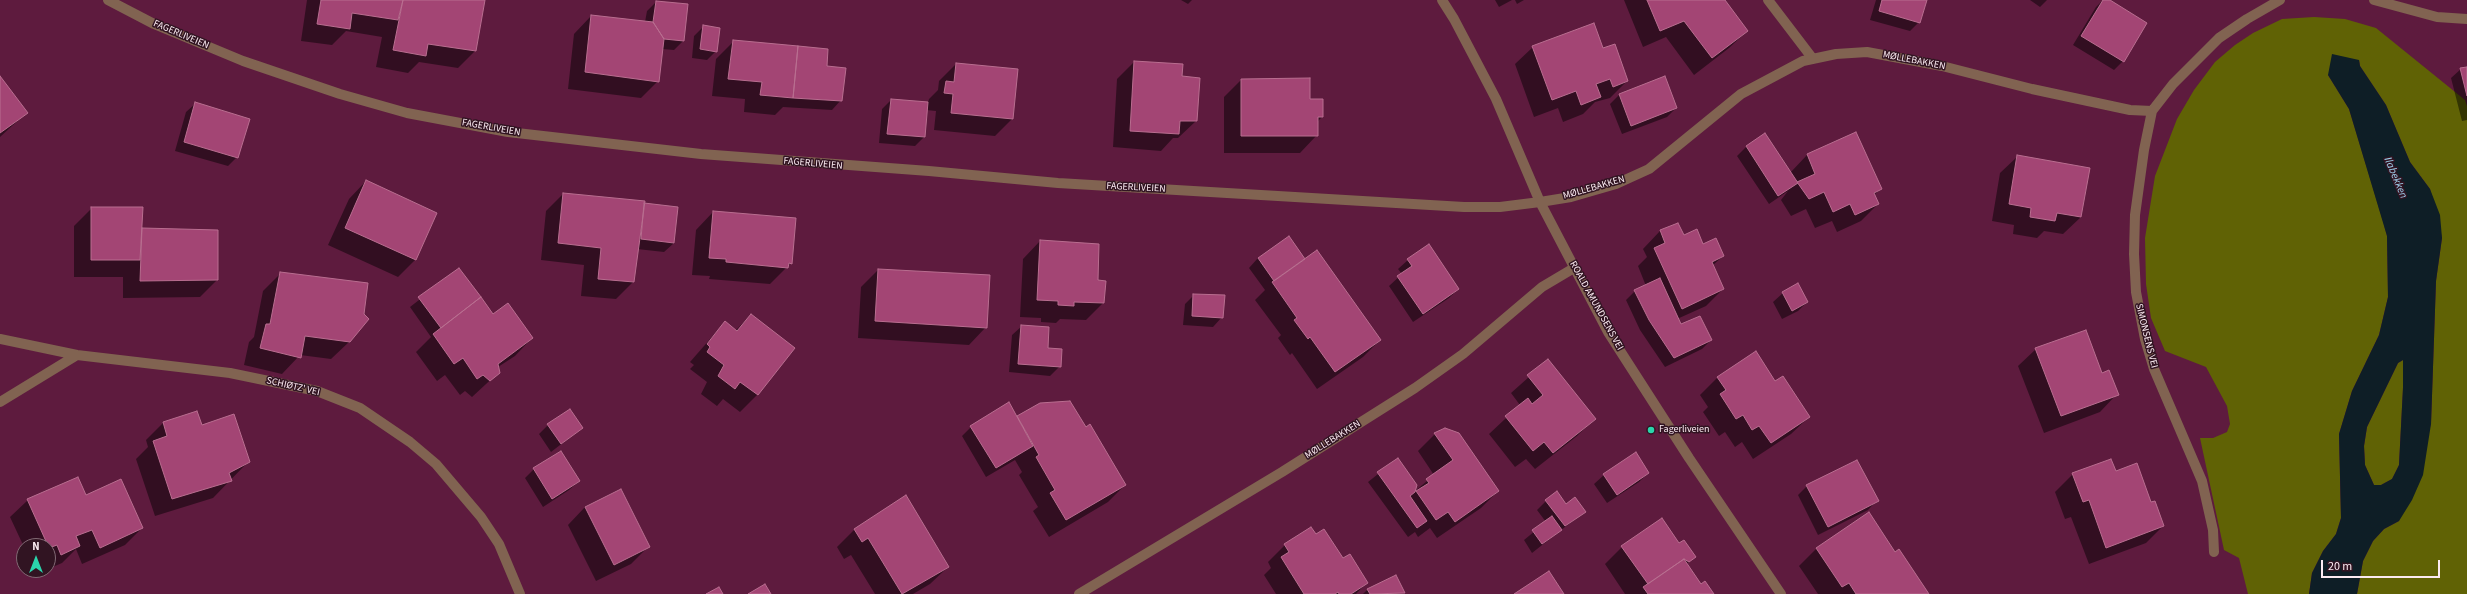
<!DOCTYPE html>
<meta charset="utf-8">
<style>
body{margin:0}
#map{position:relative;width:2467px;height:594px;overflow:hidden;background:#5e1b3e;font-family:"Source Sans 3",sans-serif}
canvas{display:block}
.north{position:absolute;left:16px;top:538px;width:40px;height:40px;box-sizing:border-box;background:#311422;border:1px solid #826a75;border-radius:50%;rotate:0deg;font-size:11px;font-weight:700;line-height:16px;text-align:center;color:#fbeaf1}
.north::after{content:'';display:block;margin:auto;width:14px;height:18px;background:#2bd5ac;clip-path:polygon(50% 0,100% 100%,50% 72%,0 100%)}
.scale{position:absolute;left:2321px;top:560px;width:119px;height:18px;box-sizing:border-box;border:2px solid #fbeaf1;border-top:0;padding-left:5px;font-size:12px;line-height:14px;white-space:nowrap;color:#fbeaf1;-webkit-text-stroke:3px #311422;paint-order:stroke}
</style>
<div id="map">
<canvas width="2467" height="594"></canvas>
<div class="north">N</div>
<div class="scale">20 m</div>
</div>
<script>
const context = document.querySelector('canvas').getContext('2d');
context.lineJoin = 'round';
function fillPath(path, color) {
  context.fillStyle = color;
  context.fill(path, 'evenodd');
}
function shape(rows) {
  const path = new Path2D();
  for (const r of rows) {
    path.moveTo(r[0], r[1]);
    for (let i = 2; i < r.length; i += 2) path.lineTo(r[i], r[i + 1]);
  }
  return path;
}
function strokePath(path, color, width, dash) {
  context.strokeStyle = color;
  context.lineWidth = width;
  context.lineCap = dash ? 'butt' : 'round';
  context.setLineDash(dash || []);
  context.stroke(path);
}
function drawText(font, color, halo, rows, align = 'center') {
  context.font = font + ' "Source Sans 3",sans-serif';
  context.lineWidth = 3;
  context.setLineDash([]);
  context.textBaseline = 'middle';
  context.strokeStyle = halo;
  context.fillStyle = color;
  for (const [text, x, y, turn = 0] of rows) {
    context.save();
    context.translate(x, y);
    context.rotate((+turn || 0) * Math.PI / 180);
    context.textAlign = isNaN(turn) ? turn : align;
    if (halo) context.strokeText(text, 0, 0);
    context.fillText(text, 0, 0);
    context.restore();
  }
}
const green = shape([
 [2314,17,2345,19,2376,28,2465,100,2467,106,2467,594,2357,594,2363,561,2373,541,2384,529,2399,521,2431,424,2436,281,2442,238,2430,189,2410,162,2386,105,2360,66,2359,60,2328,75,2349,109,2383,221,2387,236,2388,297,2379,335,2352,391,2339,434,2341,518,2336,534,2323,551,2312,573,2309,594,2248,594,2239,558,2224,550,2200,438,2213,438,2227,432,2230,424,2227,406,2206,367,2165,351,2151,318,2146,284,2145,238,2155,176,2177,119,2194,90,2215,62,2235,45,2253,33,2282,19],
 [2403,360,2403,388,2399,465,2392,479,2381,485,2374,485,2365,465,2364,446,2367,427,2398,363]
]);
const water = shape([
 [2332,54,2359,60,2360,66,2386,105,2410,162,2430,189,2440,215,2442,238,2436,281,2431,424,2423,475,2412,500,2399,521,2384,529,2373,541,2363,561,2357,594,2309,594,2312,573,2323,551,2336,534,2341,518,2339,434,2352,391,2379,335,2388,297,2387,236,2349,109,2328,75],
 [2403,360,2403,388,2399,465,2392,479,2381,485,2374,485,2365,465,2364,446,2367,427,2398,363]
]);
const shadow = shape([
 [307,0,484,0,475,51,458,68,419,62,408,73,376,67,382,37,346,31,332,45,301,41],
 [1181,0,1192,0,1188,4],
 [1495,0,1512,0,1499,7],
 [1515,0,1524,0,1517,4],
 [1624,0,1723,0,1747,31,1729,48,1694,75,1666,37,1643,47],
 [1876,0,1926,0,1919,22,1910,31,1870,20],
 [2030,0,2047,0,2040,7],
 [2103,0,2108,0,2123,61,2114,70,2073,45,2096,7],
 [656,2,683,41,674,50,662,49,658,81,641,98,568,89,574,34,591,16,645,22,647,11],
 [704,26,716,51,707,60,692,58,694,36],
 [733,42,826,67,841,100,832,110,783,107,775,115,744,112,745,99,712,96,716,59],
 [1533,47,1603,50,1627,81,1610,98,1595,102,1583,114,1563,122,1558,108,1534,117,1515,64],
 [1134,62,1196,121,1178,138,1173,138,1161,151,1113,147,1117,79],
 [956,64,1012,119,995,136,934,130,936,111,926,110,924,137,915,146,879,143,882,109,891,100,928,103,929,99,938,90,939,81],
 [2467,68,2467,120,2462,121,2451,78,2461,69],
 [0,77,26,113,0,137],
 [1309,79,1309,100,1322,117,1317,122,1317,135,1300,153,1224,153,1224,97,1241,80],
 [1619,95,1676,108,1667,117,1622,134,1610,104],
 [196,103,237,157,228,166,175,151,186,112],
 [1855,133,1880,189,1874,195,1878,204,1861,221,1837,232,1832,221,1815,228,1806,209,1791,216,1781,200,1788,191,1769,204,1737,156,1746,147,1765,135,1790,173,1807,155],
 [2018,156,2081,217,2063,234,2044,231,2037,238,2013,234,2014,225,1992,221,2000,173],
 [366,181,436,213,415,260,398,277,328,245,349,199],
 [563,194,643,202,674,243,664,252,637,249,633,282,616,299,581,296,584,265,541,260,546,211],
 [92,208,141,229,217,231,217,280,200,297,123,298,123,277,74,277,74,226],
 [713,212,791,263,770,284,709,279,710,276,692,275,696,230],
 [1677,224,1683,236,1723,256,1712,266,1723,289,1706,306,1677,319,1680,325,1711,340,1702,349,1665,367,1640,330,1626,300,1635,291,1646,286,1638,266,1647,257,1643,249,1660,231],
 [1040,241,1097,281,1103,303,1086,320,1060,319,1056,323,1041,322,1041,318,1020,317,1023,259],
 [1258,258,1305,260,1380,340,1363,357,1317,389,1292,353,1290,355,1278,338,1281,335,1255,300,1265,290,1249,268],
 [1408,260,1458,289,1449,298,1413,322,1389,286,1402,274,1398,269],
 [459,269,493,315,532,338,515,356,498,367,499,372,472,397,465,391,460,395,445,375,437,381,416,352,431,337,410,307],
 [878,270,986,327,969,345,858,338,861,287],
 [281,273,349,342,331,359,300,355,282,374,244,365,249,342,254,337,263,291],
 [1783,293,1807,302,1798,311,1782,319,1773,302],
 [1194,295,1222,317,1213,327,1183,325,1185,304],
 [751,315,793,348,757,395,740,412,723,399,717,406,701,394,707,382,690,369,694,365,690,362,725,322,735,331],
 [1022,326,1046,349,1060,366,1050,376,1009,372,1012,335],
 [2036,349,2101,374,2117,394,2100,412,2044,433,2018,366],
 [1548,360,1594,419,1577,436,1535,469,1526,459,1515,467,1489,434,1520,405,1511,393],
 [1717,378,1775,383,1809,417,1791,434,1753,459,1742,442,1735,447,1725,432,1719,436,1703,412,1708,407,1700,395],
 [1018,417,1085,428,1125,485,1108,502,1049,537,1033,511,1038,507,1019,475,1022,472,1015,460,986,477,962,436,971,427],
 [163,423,202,426,248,462,213,498,155,516,136,459,148,447,146,440],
 [548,425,582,428,551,452,539,434],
 [1435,434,1498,491,1481,508,1437,538,1430,528,1418,537,1415,532,1408,537,1368,482,1397,459,1414,492,1434,475,1418,451],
 [1636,454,1648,473,1639,482,1607,503,1594,484,1604,475],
 [534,469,579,481,569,490,543,507,525,478],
 [2115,473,2151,503,2163,526,2146,543,2089,564,2071,517,2065,519,2055,492,2073,474],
 [1807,486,1877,500,1868,510,1818,535,1798,495],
 [85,496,142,528,125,545,82,564,76,549,62,563,48,569,48,546,24,547,10,517,28,500],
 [905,497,948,567,930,584,913,594,875,594,851,555,844,559,837,547,854,530],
 [1546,501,1584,512,1532,553,1524,540,1546,522,1537,510],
 [585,507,648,547,631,564,596,581,568,525],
 [1316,536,1367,582,1356,594,1276,594,1264,575,1271,568,1268,562,1285,545],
 [1679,544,1694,557,1686,565,1700,585,1713,594,1625,594,1605,564,1622,547],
 [1817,548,1895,553,1927,594,1818,594,1799,566],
 [1368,589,1403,592,1363,594]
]);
const building = shape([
 [321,0,403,0,398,20,352,13,350,29,317,24,321,0],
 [403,0,485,0,476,51,428,44,426,56,393,50,403,0],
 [1647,0,1725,0,1748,31,1712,58,1684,21,1660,31,1647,0],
 [1882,0,1927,0,1920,23,1879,11,1882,0],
 [2103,0,2110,0,2147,23,2124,62,2081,36,2103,0],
 [656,1,688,4,684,41,664,39,653,22,656,1],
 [591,15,653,22,664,39,659,82,585,72,591,15],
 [1594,23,1603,48,1615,44,1628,81,1613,87,1610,79,1596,84,1601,97,1581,105,1576,91,1552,100,1532,46,1594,23],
 [703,25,720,28,717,52,700,49,703,25],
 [733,40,798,46,793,98,760,95,762,82,728,79,733,40],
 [798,46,828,49,827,66,846,68,842,101,793,98,798,46],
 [1134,61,1183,64,1182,76,1200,78,1197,121,1180,121,1179,134,1130,131,1134,61],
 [956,63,1018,69,1013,119,951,113,953,94,944,93,946,81,954,82,956,63],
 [2467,67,2467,96,2460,68,2467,67],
 [0,76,28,113,0,133,0,76],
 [1665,76,1677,108,1631,126,1619,94,1665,76],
 [1310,78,1310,99,1323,99,1323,117,1318,117,1318,136,1241,136,1241,79,1310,78],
 [891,99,928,102,925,137,887,134,891,99],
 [195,102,250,119,238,158,184,142,195,102],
 [1856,132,1882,189,1874,193,1879,204,1855,215,1850,204,1833,212,1824,192,1809,199,1797,182,1815,174,1807,154,1856,132],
 [1765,133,1798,183,1778,196,1746,146,1765,133],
 [2017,155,2090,168,2081,217,2057,213,2055,221,2030,217,2031,208,2009,204,2017,155],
 [366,180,437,213,416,260,345,228,366,180],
 [563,193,645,201,634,282,598,279,601,248,558,243,563,193],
 [644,203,678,207,674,243,641,239,644,203],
 [91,207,143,207,140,260,91,260,91,207],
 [713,211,796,218,792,264,789,263,788,268,726,262,726,259,709,258,713,211],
 [1678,223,1684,235,1697,229,1703,244,1716,238,1724,256,1712,262,1724,289,1682,309,1654,248,1665,243,1660,230,1678,223],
 [142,228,218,230,218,280,140,281,142,228],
 [1289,236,1305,259,1274,281,1258,258,1289,236],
 [1040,240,1099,244,1098,280,1106,281,1104,303,1074,302,1074,306,1058,305,1058,301,1037,300,1040,240],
 [1429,244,1459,289,1423,314,1397,276,1412,266,1407,259,1429,244],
 [1317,250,1381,340,1335,372,1310,337,1308,339,1294,320,1297,318,1272,282,1317,250],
 [459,268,481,297,441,328,418,297,459,268],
 [878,269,990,275,987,328,875,321,878,269],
 [280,272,368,283,364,314,369,319,350,342,305,336,301,358,260,348,266,324,270,324,280,272],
 [1660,278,1681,324,1700,316,1712,340,1674,358,1649,320,1634,290,1660,278],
 [1798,283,1808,302,1792,311,1782,292,1798,283],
 [1193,294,1225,295,1223,318,1192,316,1193,294],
 [481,297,493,314,508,303,533,338,498,364,500,373,490,381,483,375,477,379,463,358,454,364,433,334,481,297],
 [751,314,795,348,758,395,740,382,735,389,718,376,724,365,707,352,710,347,707,344,725,321,737,331,751,314],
 [1021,325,1049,327,1048,348,1062,349,1061,367,1018,364,1021,325],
 [2086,330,2102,373,2109,370,2119,395,2061,416,2035,348,2086,330],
 [1756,351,1775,381,1783,376,1810,417,1771,443,1759,426,1752,430,1743,415,1736,419,1720,394,1726,390,1717,377,1756,351],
 [1548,359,1596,419,1553,453,1544,442,1533,451,1505,416,1528,398,1532,404,1543,395,1527,375,1548,359],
 [1070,401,1086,427,1090,424,1126,485,1066,520,1050,493,1055,490,1036,457,1039,455,1017,416,1040,403,1070,401],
 [1009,402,1033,446,996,468,970,426,1009,402],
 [570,409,583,428,561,444,547,424,570,409],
 [197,411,202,425,234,414,250,462,229,473,232,481,172,499,153,441,167,436,163,422,197,411],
 [1445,428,1459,433,1499,491,1455,522,1448,512,1436,520,1416,491,1429,483,1426,479,1453,460,1434,433,1445,428],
 [561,451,580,481,552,499,533,468,561,451],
 [1636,452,1649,473,1617,495,1603,474,1636,452],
 [1398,458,1417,485,1415,492,1410,496,1427,521,1417,528,1377,472,1398,458],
 [2111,459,2116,471,2137,463,2151,502,2155,501,2164,526,2106,548,2089,500,2083,502,2072,473,2111,459],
 [1857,460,1879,501,1828,527,1806,485,1857,460],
 [78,477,86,495,121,479,143,528,100,548,92,530,76,536,80,546,61,555,57,545,49,548,27,499,78,477],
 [621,489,650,547,614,565,585,507,621,489],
 [1557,491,1566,504,1575,497,1586,512,1565,526,1545,500,1557,491],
 [906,495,949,567,902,594,868,538,862,542,854,529,906,495],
 [1869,512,1895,552,1899,549,1929,594,1856,594,1849,583,1842,587,1816,548,1869,512],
 [1552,516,1562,530,1542,544,1532,530,1552,516],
 [1662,518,1679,543,1684,540,1696,557,1689,562,1684,559,1648,584,1621,546,1662,518],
 [1311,527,1316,534,1324,529,1343,558,1350,554,1368,583,1351,594,1339,594,1338,592,1335,594,1304,594,1281,557,1289,552,1284,544,1311,527],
 [1684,559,1701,584,1705,581,1714,594,1648,594,1643,587,1684,559],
 [1549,571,1564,594,1514,594,1549,571],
 [1396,575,1405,593,1370,594,1367,589,1396,575],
 [765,584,771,594,748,594,765,584],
 [719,587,723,594,706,594,719,587]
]);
const minor = shape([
 [108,0,154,24,243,61,340,94,407,113,508,132,701,154,929,171,1058,183,1464,207,1500,207,1540,202,1571,197,1616,184,1649,169,1741,94,1803,61,1836,54,1867,52,1942,66,2032,89,2130,110,2152,111],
 [1442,0,1454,19,1496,99,1540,202,1608,332,1689,458,1781,594],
 [1768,0,1813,59],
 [2374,0,2437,17,2467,19],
 [0,339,77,355,230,373,317,391,360,408,410,442,436,464,481,517,499,544,520,594],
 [0,402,77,355],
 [2214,552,2213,530,2202,481,2154,369,2145,339,2136,292,2134,254,2135,215,2144,150,2152,111,2173,84,2219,38,2247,19,2280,0],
 [1079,594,1282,472,1415,388,1463,354,1542,287,1574,268]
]);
const markers = [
 [1651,430,4,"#2bd5ac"]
];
const streetNames = [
 ["FAGERLIVEIEN",181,35,23],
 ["MØLLEBAKKEN",1914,61,11],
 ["FAGERLIVEIEN",491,128,10],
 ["FAGERLIVEIEN",813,164,5],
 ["FAGERLIVEIEN",1136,188,3],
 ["MØLLEBAKKEN",1594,188,-16],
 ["ROALD AMUNDSENS VEI",1596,306,61],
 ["SIMONSENS VEI",2146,336,76],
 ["SCHIØTZ' VEI",293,387,13],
 ["MØLLEBAKKEN",1333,440,-32]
];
const poiNames = [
 ["Fagerliveien",1659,430]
];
const waterNames = [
 ["Ilabekken",2395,178,67]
];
fillPath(green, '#606205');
fillPath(water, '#0e1e26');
fillPath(shadow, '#0007');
fillPath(building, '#a34574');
strokePath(building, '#b96e90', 1);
strokePath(minor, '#816351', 10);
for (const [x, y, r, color] of markers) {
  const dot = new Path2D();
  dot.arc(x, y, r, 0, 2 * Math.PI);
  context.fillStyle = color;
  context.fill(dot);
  strokePath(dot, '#311422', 1.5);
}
drawText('10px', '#fbeaf1', '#311422', streetNames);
drawText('10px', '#fbeaf1', '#311422', poiNames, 'left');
drawText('italic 11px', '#9fd3ef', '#311422', waterNames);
</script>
